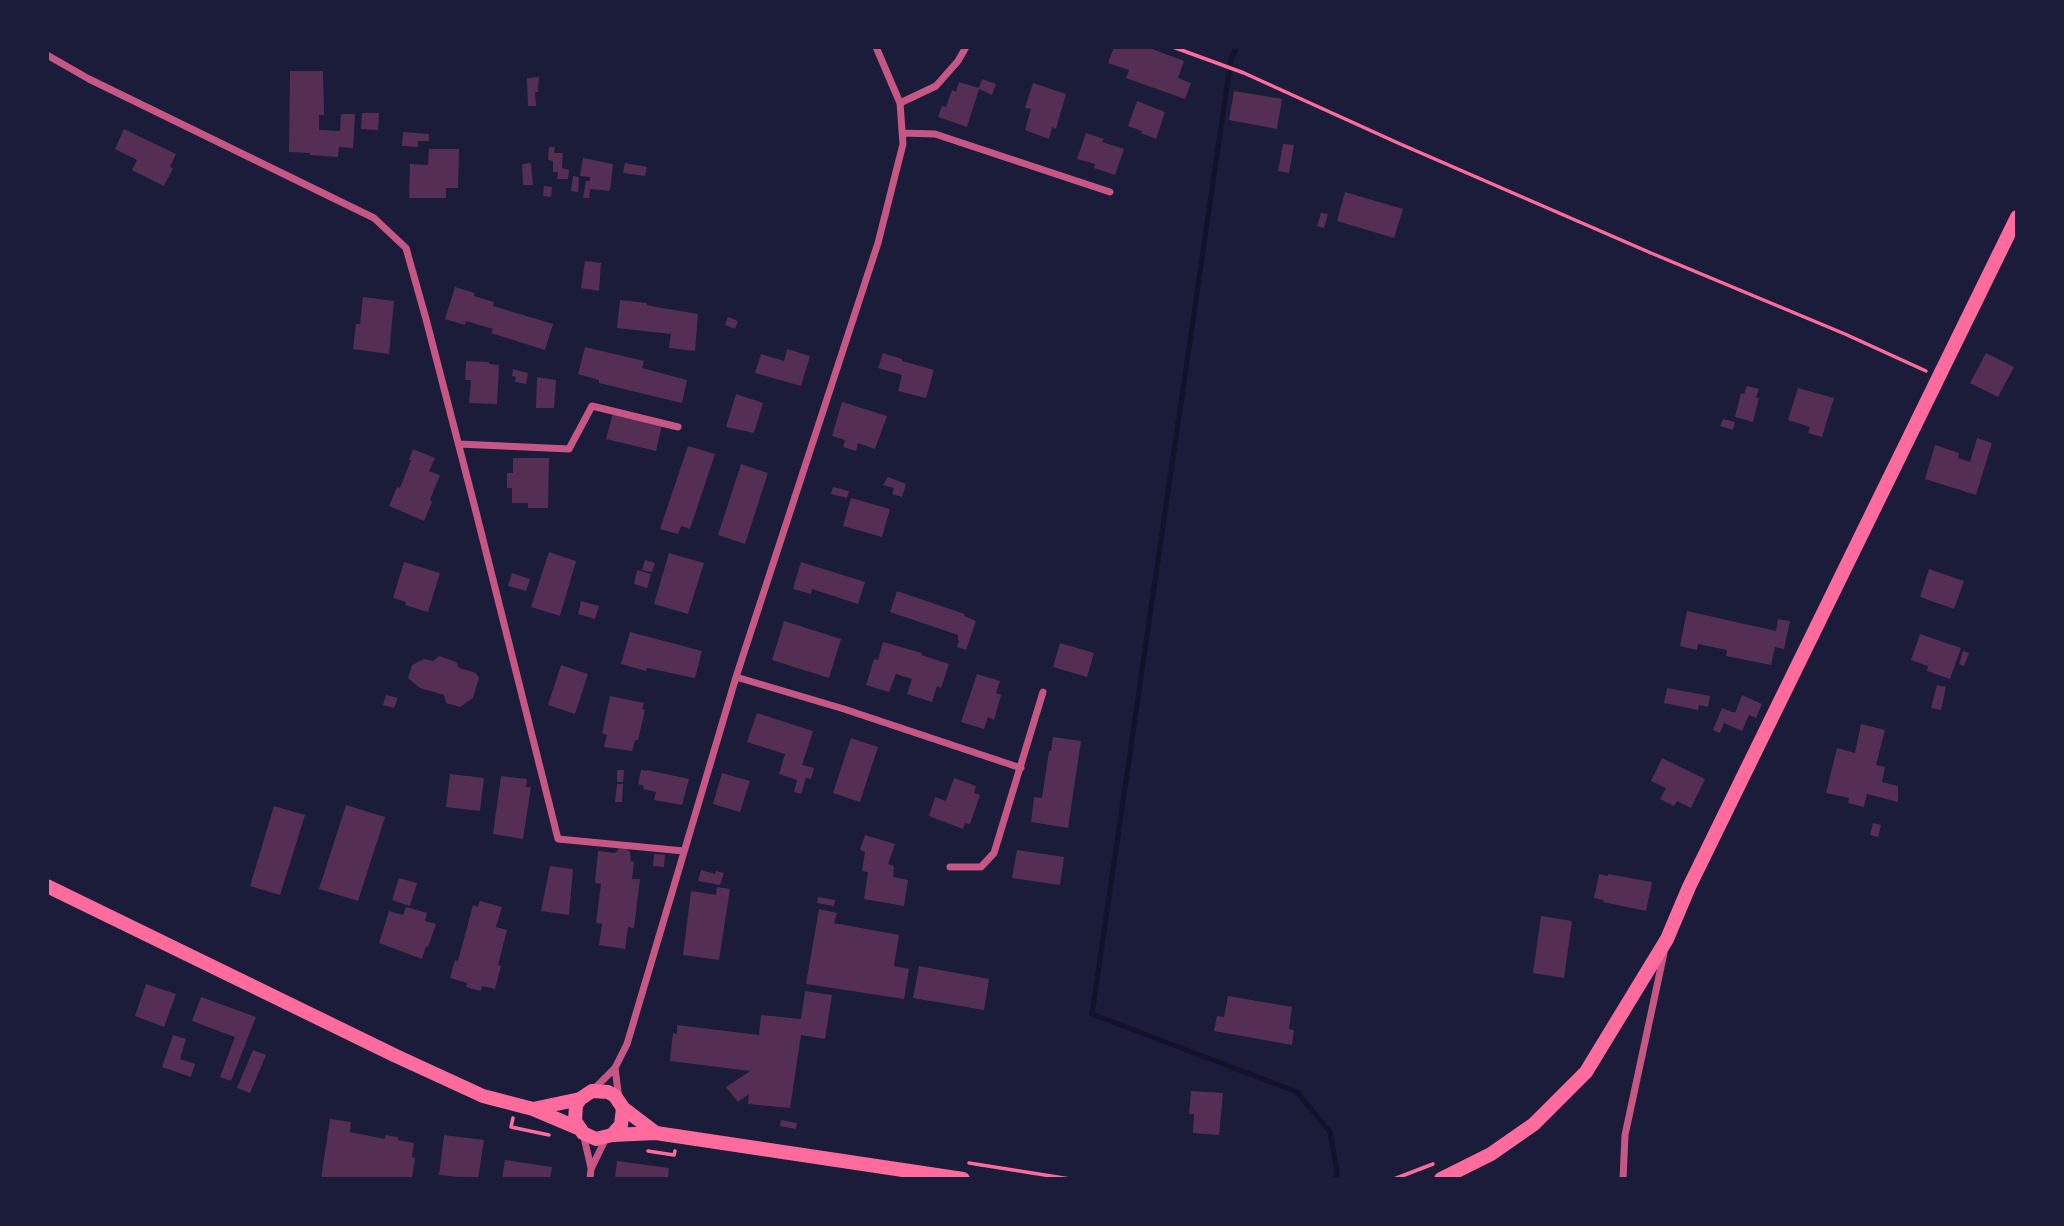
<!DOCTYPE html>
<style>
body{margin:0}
#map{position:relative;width:2064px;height:1226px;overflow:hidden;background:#1b1b3a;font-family:"Fira Sans Condensed",sans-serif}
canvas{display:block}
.frame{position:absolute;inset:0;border:49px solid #1b1b3a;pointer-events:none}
</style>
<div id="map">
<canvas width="2064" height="1226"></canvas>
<div class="frame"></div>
</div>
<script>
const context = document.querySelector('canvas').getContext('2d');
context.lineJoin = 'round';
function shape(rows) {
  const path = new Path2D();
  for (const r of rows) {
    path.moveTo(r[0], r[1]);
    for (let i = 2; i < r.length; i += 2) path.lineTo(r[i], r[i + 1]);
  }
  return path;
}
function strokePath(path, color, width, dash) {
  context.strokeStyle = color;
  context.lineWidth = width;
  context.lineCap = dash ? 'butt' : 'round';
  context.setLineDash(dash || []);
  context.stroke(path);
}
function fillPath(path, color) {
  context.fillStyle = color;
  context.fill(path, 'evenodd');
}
const stream = shape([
 [1237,47,1231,59,1092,1014,1297,1092,1330,1132,1337,1171,1336,1179]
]);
const building = shape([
 [1114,47,1147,47,1184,61,1178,78,1191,83,1185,99,1126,78,1129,70,1108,63],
 [290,71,323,71,324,115,319,115,319,130,340,131,341,114,355,114,353,148,339,147,338,157,310,155,310,153,289,152],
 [539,77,538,92,535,92,536,106,528,106,527,78],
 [982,79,996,84,992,95,979,89,967,127,938,117,942,106,946,107,952,90,956,92,959,82,979,88],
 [1033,83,1066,94,1056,129,1052,127,1049,139,1025,130,1031,109,1025,108],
 [1234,91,1282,99,1277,129,1229,120],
 [1137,101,1165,112,1156,139,1141,133,1142,131,1128,126],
 [362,113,379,113,378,130,361,129],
 [124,129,176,154,170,167,173,168,164,186,132,170,137,160,115,149],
 [403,132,429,134,429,141,418,141,418,147,402,146],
 [1086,133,1104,139,1102,142,1124,149,1115,175,1094,168,1095,164,1077,159],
 [1283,144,1294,145,1289,173,1278,171],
 [549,147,555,147,554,153,563,153,562,168,569,170,568,179,557,179,558,172,553,172,553,161,548,160],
 [429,149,459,149,458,188,446,188,446,198,409,198,410,164,428,165],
 [583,158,613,164,610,191,590,189,589,198,583,198,586,181,590,181,590,177,580,176],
 [531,163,533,185,523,185,522,164],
 [625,163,647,167,645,176,623,173],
 [573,176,579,177,578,192,571,191],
 [544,186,552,187,551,197,543,196],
 [1345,192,1403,209,1394,238,1337,221],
 [1321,213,1328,214,1324,228,1317,226],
 [585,261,601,263,599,291,581,288],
 [455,287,475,293,474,296,494,302,493,306,553,324,545,350,491,333,493,329,466,321,465,325,445,319],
 [363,297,394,301,389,354,353,349,356,324,360,324],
 [620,300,647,303,647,305,656,307,698,314,695,351,669,348,671,334,617,328],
 [728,317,738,321,735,329,725,325],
 [585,347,644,361,642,368,687,380,682,403,599,383,599,380,578,374],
 [787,349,810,356,801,386,755,373,761,354,784,361],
 [883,353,902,359,902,361,934,370,926,398,898,391,902,375,878,368],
 [1986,353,2014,367,1998,397,1970,383],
 [466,361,489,362,489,364,499,365,497,404,469,403,471,380,465,380],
 [513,369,528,373,526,384,515,382,516,377,512,376],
 [537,377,556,380,554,408,536,408],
 [1747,386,1759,389,1756,398,1759,398,1753,422,1735,417,1741,393,1744,394],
 [1798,388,1834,398,1822,437,1808,433,1810,427,1788,420],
 [736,394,763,403,754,433,726,427],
 [842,402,887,416,875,449,858,443,856,451,843,447,845,440,832,436],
 [613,413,662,425,656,451,606,439],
 [1723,419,1735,422,1733,430,1720,426],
 [1977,438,1992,443,1976,495,1925,479,1935,445,1959,453,1958,458,1970,462],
 [688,446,715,454,690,529,681,526,678,534,660,529],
 [413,449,435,458,429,471,440,475,430,500,432,502,424,521,389,506,397,487,400,488,411,460,409,460],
 [513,458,549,458,548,508,528,508,528,503,512,503,512,488,507,488,507,473,513,473],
 [741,464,768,473,745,544,718,535],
 [888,477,906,484,902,497,892,494,894,488,883,485],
 [833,487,849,491,847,498,831,494],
 [851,498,890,509,882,537,843,526],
 [549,552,576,561,560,616,531,607],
 [669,553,704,563,688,614,654,604],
 [645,560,655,563,652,572,642,570],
 [404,562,440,573,428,612,405,605,406,602,393,598],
 [801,562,865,582,858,604,812,589,811,594,793,589],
 [1929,569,1964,581,1954,609,1920,597],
 [637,570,651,574,647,588,634,584],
 [512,573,530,579,526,591,508,586],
 [897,591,965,614,964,616,976,621,966,650,957,647,959,641,958,640,958,635,890,612],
 [581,601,599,606,595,619,578,614],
 [1687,611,1776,631,1778,619,1790,621,1784,649,1775,647,1771,665,1726,656,1727,650,1698,644,1697,650,1680,646],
 [784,621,841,639,829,678,772,660],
 [630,632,702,651,695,678,647,668,646,671,621,664],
 [1920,634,1961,648,1950,679,1927,671,1928,666,1911,660],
 [883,642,922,653,921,655,949,664,941,688,937,686,932,702,907,694,912,679,896,674,889,692,866,685,874,659,878,660],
 [1060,643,1094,653,1087,677,1053,667],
 [1963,651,1969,653,1964,666,1959,664],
 [439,656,456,662,459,668,476,673,479,678,473,698,460,707,446,703,444,695,420,688,408,678,412,665,424,659,433,661],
 [561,665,588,674,575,714,548,705],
 [977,674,1000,681,996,693,1001,695,994,720,988,717,984,729,961,722],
 [1937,685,1946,687,1941,710,1931,708],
 [1667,688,1710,696,1708,707,1699,705,1698,710,1664,703],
 [386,695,398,698,394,708,383,705],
 [1742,695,1762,704,1756,718,1749,715,1742,731,1724,723,1720,733,1713,730,1722,708,1735,713],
 [610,696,644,703,642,709,645,710,638,740,635,740,632,751,604,747,607,735,602,733],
 [757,713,813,731,802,765,814,768,811,779,806,778,801,794,794,792,797,780,779,774,785,754,747,742],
 [1861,724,1885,730,1876,765,1885,767,1882,782,1898,786,1898,802,1867,794,1864,807,1848,803,1849,798,1826,793,1837,748,1855,753],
 [1053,737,1081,741,1068,828,1031,822,1034,797,1042,798,1049,751,1051,751],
 [851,738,878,747,860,802,833,793],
 [1662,758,1705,779,1691,808,1677,801,1674,806,1660,799,1666,788,1651,781],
 [617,770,624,770,623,782,617,782],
 [641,770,647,771,647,770,689,779,682,805,654,800,656,792,643,789,644,786,638,784],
 [722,773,750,781,740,812,713,804],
 [450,774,484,778,480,811,446,807],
 [501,776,527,779,526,787,531,787,523,839,493,834],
 [954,778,976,786,974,793,980,795,970,824,965,823,963,829,929,816,935,797,946,801],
 [617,784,623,784,622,802,615,802],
 [346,805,385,817,358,901,319,889],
 [274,806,305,815,280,895,250,886],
 [1873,823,1881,825,1878,837,1870,835],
 [865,835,895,844,888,864,894,866,893,877,908,880,904,906,864,899,868,872,862,871,865,852,860,850],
 [620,848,627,849,630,852,631,861,634,862,632,879,640,879,634,928,628,927,625,949,599,945,602,924,596,923,601,884,595,883,598,851,615,853],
 [1017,850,1064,857,1060,885,1012,878],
 [654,854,665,855,664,867,653,866],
 [550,866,573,869,569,915,541,911],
 [701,870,715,874,716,871,724,873,720,885,698,881],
 [1599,874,1608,876,1608,874,1652,882,1646,911,1603,902,1604,900,1594,898],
 [399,878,417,883,410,906,392,900],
 [717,887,730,889,719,960,683,955,691,891,716,895],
 [818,897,835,900,834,906,817,903],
 [480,901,502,907,496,927,507,930,498,965,501,966,495,989,482,986,481,991,466,987,467,983,450,978,455,960,458,961,473,905,478,907],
 [406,907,427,913,425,921,436,924,428,947,426,946,422,959,379,943,389,911,403,915],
 [819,909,837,913,834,923,899,935,894,966,909,969,904,999,806,984],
 [1541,916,1572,921,1564,978,1533,973],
 [919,966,989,979,984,1010,913,998],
 [146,984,176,994,164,1027,135,1016],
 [805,991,832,995,825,1039,801,1035,790,1108,748,1104,749,1094,738,1102,726,1087,750,1071,670,1061,673,1033,677,1034,677,1025,759,1035,761,1015,801,1019],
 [1228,996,1292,1007,1289,1029,1294,1030,1292,1045,1214,1031,1217,1016,1224,1017],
 [201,997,256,1017,231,1081,220,1077,235,1037,192,1021],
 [173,1035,186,1039,180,1059,195,1064,191,1077,162,1067],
 [253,1050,266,1055,250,1093,237,1088],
 [1191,1091,1223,1093,1219,1135,1193,1133,1194,1114,1189,1114],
 [330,1119,351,1122,350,1132,385,1139,385,1135,398,1137,398,1140,414,1143,412,1157,415,1158,412,1177,410,1179,321,1179],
 [781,1120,797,1123,796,1129,780,1126],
 [444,1135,484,1140,478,1179,439,1175],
 [505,1160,552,1167,550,1179,502,1179],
 [617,1161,669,1168,668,1179,615,1179]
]);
const path = shape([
 [1173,47,1244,73,1398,143,1651,253,1845,334,1926,371],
 [513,1118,511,1127,549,1135],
 [648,1151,674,1155,675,1151],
 [969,1163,1070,1179],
 [1394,1179,1433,1164]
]);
const minor = shape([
 [47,55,89,79,374,218,406,248,426,319,475,508,558,839,684,851],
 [900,103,936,86,958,61,966,47],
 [902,133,935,134,1110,192],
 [459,444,569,449,592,406,678,427],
 [736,677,844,709,1021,768],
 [950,867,981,867,994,853,1043,692],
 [615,1068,619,1099],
 [593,1090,615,1068,627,1044,736,677,878,243,903,144,900,103,876,47],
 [583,1133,591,1168],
 [590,1179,591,1169,606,1138],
 [1623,1179,1625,1135,1664,953]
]);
const secondary = shape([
 [47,886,396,1056,483,1096,533,1109,578,1128],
 [580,1099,576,1105,575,1121,583,1133,596,1139,612,1135,656,1133,963,1179],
 [623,1108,656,1133],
 [533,1109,580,1099,592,1091,608,1092,615,1096,623,1108,621,1125,612,1135],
 [1441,1179,1491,1154,1534,1124,1586,1072,1667,939,1689,887,2017,217]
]);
strokePath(stream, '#12122b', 5);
fillPath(building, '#542f53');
strokePath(path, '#ff6b9d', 3.5);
strokePath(minor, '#c65784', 7);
strokePath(secondary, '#ff6b9d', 14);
</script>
